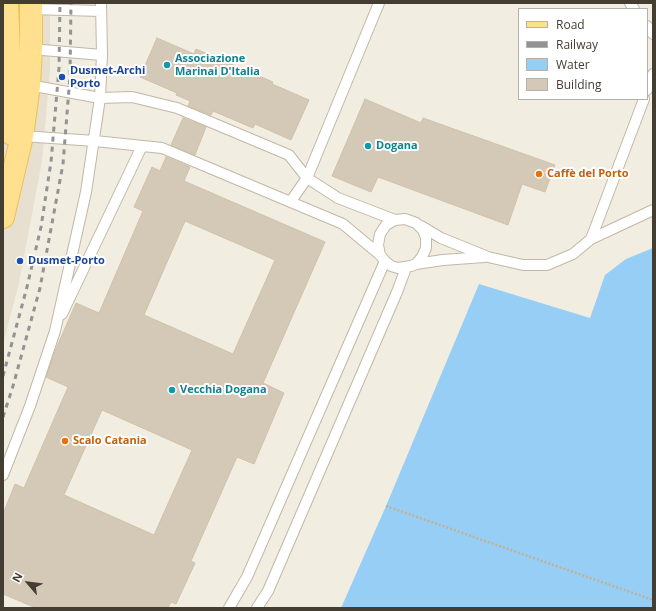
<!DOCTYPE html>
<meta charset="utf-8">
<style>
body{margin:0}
#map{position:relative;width:656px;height:611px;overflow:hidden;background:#f2ede1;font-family:"Open Sans",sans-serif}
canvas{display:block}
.frame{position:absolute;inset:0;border:4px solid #443d32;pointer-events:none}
.legend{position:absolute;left:518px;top:8px;width:130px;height:92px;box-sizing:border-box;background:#fff;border:1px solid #b4b1ad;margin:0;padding:5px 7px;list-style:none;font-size:12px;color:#443d32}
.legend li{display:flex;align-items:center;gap:8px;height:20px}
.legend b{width:20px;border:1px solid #b4b1ad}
.north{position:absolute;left:8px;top:563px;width:40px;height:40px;-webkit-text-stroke:3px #fff;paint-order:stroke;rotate:298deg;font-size:11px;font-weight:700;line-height:16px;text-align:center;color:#443d32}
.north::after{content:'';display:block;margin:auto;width:14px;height:18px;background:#443d32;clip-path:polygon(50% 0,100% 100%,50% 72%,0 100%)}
</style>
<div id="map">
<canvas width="656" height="611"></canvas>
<div class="frame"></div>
<ul class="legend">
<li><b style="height:5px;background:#ffe08e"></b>Road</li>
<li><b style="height:5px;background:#939393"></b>Railway</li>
<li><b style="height:11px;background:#97cef6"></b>Water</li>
<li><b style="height:11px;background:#d4c9b6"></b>Building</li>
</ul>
<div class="north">N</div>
</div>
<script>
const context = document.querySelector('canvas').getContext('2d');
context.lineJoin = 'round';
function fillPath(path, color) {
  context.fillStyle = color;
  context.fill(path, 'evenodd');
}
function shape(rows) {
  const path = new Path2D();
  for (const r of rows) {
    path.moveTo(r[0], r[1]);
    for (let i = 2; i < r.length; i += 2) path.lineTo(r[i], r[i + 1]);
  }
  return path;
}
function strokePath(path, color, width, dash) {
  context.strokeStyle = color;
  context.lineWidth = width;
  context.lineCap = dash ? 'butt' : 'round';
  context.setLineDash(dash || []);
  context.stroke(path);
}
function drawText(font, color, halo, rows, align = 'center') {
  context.font = font + ' "Open Sans",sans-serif';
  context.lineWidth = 4;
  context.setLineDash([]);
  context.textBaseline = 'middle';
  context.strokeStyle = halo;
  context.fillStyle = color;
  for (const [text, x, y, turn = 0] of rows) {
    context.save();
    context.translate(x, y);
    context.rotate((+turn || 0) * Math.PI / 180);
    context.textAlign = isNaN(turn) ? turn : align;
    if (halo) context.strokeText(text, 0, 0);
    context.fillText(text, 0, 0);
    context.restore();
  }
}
const residential = shape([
 [3,3,50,3,50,69,42,161,19,283,3,344]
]);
const water = shape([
 [653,248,653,608,341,608,386,506,479,284,590,318,605,275,626,259]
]);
const building = shape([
 [157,38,194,54,196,49,273,82,272,84,309,100,291,140,255,124,253,128,213,111,211,115,188,106,190,101,176,95,177,93,140,77,157,38],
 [365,99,421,123,423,118,555,165,545,192,522,184,508,225,378,177,371,192,332,176,365,99],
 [183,118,206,127,195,155,171,145,183,118],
 [166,157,190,167,184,181,325,242,263,383,284,393,254,464,237,457,191,561,195,563,176,604,171,602,168,608,36,608,3,594,3,514,15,484,24,488,68,387,46,377,56,349,76,303,99,313,143,211,134,207,152,167,160,171,166,157],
 [185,221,275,260,233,354,144,315,185,221],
 [102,410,192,450,154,535,64,495,102,410]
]);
const path = shape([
 [386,506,653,600]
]);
const lane = shape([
 [630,3,634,9],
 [31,9,101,11],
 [647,26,653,34],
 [31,49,102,55],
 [29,85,100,98,132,97,177,108,289,155,307,178,338,198,395,220,405,219,416,223,423,230,426,238,426,248,422,257,416,264,411,266,398,268,391,266,385,261,380,255,378,245,380,234,386,225,395,220],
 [647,90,653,74],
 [22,136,95,141,162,148,343,224,380,255],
 [291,201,307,178,379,3],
 [421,226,441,238,488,257,523,265,547,265,573,254,591,239,644,99],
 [591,239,653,210],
 [416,264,443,260,484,257],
 [62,314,142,146],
 [3,475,30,406,55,331,86,192,100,98,102,55,101,3],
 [229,608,247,577,385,261],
 [257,608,268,591,397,292,406,268]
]);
const primary = shape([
 [7,3,12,134],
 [3,217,22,136,29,85,31,49,31,3]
]);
const rail = shape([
 [3,376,27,287,41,227,51,162,59,68,60,3],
 [3,417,13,386,40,288,63,164,70,76,71,3]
]);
const markers = [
 [167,65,4,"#0f9aa8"],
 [62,77,4,"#1a4fb4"],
 [368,146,4,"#0f9aa8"],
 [539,174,4,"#e8710a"],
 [20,261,4,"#1a4fb4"],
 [172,390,4,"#0f9aa8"],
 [65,441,4,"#e8710a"]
];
const cultureNames = [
 ["Associazione",175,59],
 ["Marinai D'Italia",175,72],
 ["Dogana",376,146],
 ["Vecchia Dogana",180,390]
];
const transitNames = [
 ["Dusmet-Archi",70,71],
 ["Porto",70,84],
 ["Dusmet-Porto",28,261]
];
const foodNames = [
 ["Caffè del Porto",547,174],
 ["Scalo Catania",73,441]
];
fillPath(residential, '#e7dfcf');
fillPath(water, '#97cef6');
fillPath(building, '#d4c9b6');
strokePath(building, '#d0c1a8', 1);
strokePath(lane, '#c1b8a6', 12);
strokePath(primary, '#edc154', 24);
strokePath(path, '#c1b193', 2.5, [2, 2]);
strokePath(lane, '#fff', 10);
strokePath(primary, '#ffe08e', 22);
strokePath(rail, '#939393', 3, [5, 5]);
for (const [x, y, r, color] of markers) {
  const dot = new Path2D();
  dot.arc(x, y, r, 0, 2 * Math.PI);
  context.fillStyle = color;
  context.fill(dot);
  strokePath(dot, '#fff', 1.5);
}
drawText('bold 11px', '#0d838f', '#fff', cultureNames, 'left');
drawText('bold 11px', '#164399', '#fff', transitNames, 'left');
drawText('bold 11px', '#c56008', '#fff', foodNames, 'left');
</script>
